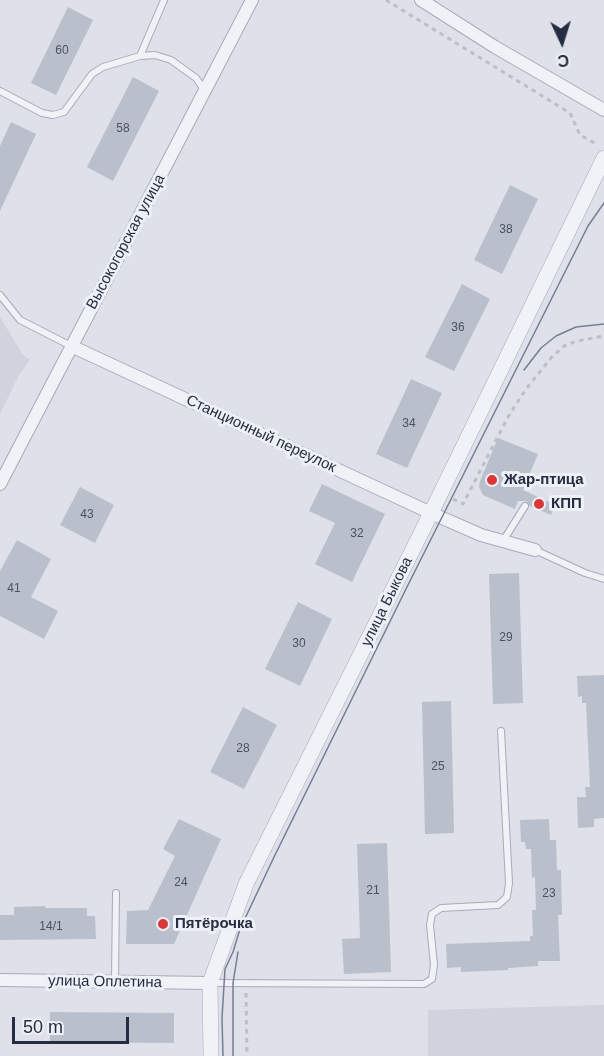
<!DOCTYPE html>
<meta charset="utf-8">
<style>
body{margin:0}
#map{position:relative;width:604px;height:1056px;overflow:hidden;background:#dee1e9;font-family:Arial,sans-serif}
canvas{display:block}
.north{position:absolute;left:532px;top:12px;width:60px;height:60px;-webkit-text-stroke:4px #edf0f6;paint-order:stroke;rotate:176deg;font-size:16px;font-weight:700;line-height:24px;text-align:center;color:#262c41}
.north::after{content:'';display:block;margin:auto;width:21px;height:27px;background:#262c41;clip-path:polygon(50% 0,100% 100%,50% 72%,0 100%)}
.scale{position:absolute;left:12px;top:1017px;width:117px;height:27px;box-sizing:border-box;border:3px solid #262c41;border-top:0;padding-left:8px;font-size:18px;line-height:21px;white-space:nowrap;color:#262c41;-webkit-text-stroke:4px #edf0f6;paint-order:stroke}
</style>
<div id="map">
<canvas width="604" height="1056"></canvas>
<div class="north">С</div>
<div class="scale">50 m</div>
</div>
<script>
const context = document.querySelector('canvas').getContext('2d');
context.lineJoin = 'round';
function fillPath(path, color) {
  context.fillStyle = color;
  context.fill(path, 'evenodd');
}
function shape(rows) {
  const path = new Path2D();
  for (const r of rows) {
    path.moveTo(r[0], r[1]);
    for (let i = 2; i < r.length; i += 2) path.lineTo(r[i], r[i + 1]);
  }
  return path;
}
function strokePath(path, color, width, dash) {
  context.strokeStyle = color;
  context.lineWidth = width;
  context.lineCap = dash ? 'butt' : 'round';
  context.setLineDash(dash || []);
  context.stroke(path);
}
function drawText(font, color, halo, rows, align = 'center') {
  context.font = font + ' Arial,sans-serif';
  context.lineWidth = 6;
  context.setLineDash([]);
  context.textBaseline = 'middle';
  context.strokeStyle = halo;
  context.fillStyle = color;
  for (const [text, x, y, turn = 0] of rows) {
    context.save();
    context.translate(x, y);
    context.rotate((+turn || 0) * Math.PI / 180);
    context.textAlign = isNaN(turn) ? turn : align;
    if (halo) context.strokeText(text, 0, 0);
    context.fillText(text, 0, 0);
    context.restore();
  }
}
const built = shape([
 [0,317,23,355,30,360,19,375,0,414],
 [604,1005,604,1056,428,1056,428,1010]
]);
const building = shape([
 [68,7,93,20,56,95,31,83],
 [133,77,159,91,113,181,87,167],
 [11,122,36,134,0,211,0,146],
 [510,185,538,199,502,274,474,260],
 [462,284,490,299,454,371,425,357],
 [411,379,442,393,407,468,376,454],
 [498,438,538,454,523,490,555,505,551,515,530,506,526,501,518,501,515,509,483,495,479,487,480,481],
 [322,484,385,514,352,582,315,564,335,523,309,511],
 [80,487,114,505,95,543,60,525],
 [17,540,51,559,31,597,58,611,44,639,0,616,0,571],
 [519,573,523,703,493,704,489,574],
 [298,602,332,619,300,686,265,669],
 [604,675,604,818,594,819,594,827,578,828,577,797,586,797,585,787,590,787,586,703,582,703,582,696,578,697,577,676],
 [451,701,454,833,425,834,422,702],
 [243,707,277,725,244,789,210,772],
 [179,819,221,839,174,944,126,944,127,911,148,910,175,856,163,849],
 [549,819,550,840,556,840,557,870,561,870,562,915,558,915,560,961,538,961,538,966,508,968,508,970,461,972,461,967,447,968,446,944,530,941,530,936,533,936,532,910,536,910,535,877,532,878,531,849,526,849,525,842,521,842,520,820],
 [387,843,391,972,344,974,342,939,360,938,357,844],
 [45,906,45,908,87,908,87,916,95,916,96,939,0,940,0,915,14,915,14,907],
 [50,1012,174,1013,174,1043,50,1042]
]);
const path = shape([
 [386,0,570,113],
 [570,113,580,135,598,145],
 [453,499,463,504,508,417,526,389,551,358,564,346,577,341,604,336],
 [246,993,247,1056]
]);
const service = shape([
 [140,56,155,55,171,60,196,78,205,91],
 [0,91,42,113,53,115,64,112,92,74,103,67,140,56,164,0],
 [0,295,20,320,71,346],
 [503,541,525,506],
 [535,550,585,573,604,579],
 [115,982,116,893],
 [211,983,424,984,432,979,434,965,430,925,432,914,441,908,498,905,507,897,509,883,501,731]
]);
const minor = shape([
 [421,0,495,47,604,110],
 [71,346,431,513,481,535,535,550],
 [0,484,252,0],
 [0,980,210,983]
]);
const tertiary = shape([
 [211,1056,210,983,246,884,431,513,604,158]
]);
const tram = shape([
 [524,370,541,348,556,336,576,327,604,324],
 [223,1056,222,1018,225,969,233,952,240,929,275,855,406,589,588,226,604,203],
 [233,1056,233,983,238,952]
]);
const markers = [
 [492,480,6,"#da373a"],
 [539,504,6,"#da373a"],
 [163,924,6,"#da373a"]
];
const numberNames = [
 ["60",62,51],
 ["58",123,129],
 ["38",506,230],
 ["36",458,328],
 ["34",409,424],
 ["43",87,515],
 ["32",357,534],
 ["41",14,589],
 ["29",506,638],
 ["30",299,644],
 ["28",243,749],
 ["25",438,767],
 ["24",181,883],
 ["21",373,891],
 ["23",549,894],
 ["14/1",51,927]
];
const streetNames = [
 ["Высокогорская улица",126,242,-62],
 ["Станционный переулок",261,434,25],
 ["улица Быкова",387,602,-64],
 ["улица Оплетина",105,982,1]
];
const poiNames = [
 ["Жар-птица",504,480],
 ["КПП",551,504],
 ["Пятёрочка",175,924]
];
fillPath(built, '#d0d3de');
fillPath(building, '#babfcc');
strokePath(service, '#a7abb7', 8);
strokePath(minor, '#a7abb7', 14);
strokePath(tertiary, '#a7abb7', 16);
strokePath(path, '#bcbfc8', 3, [4.5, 4.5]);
strokePath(service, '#f1f2f7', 6);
strokePath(minor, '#f1f2f7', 12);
strokePath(tertiary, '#f1f2f7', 15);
strokePath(tram, '#767d94', 1.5);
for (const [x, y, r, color] of markers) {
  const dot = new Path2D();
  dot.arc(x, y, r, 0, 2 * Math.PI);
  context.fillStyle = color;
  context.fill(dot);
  strokePath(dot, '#edf0f6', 2);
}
drawText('12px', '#4b5164', null, numberNames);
drawText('15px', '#262c41', '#edf0f6', streetNames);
drawText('bold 15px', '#262c41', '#edf0f6', poiNames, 'left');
</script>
